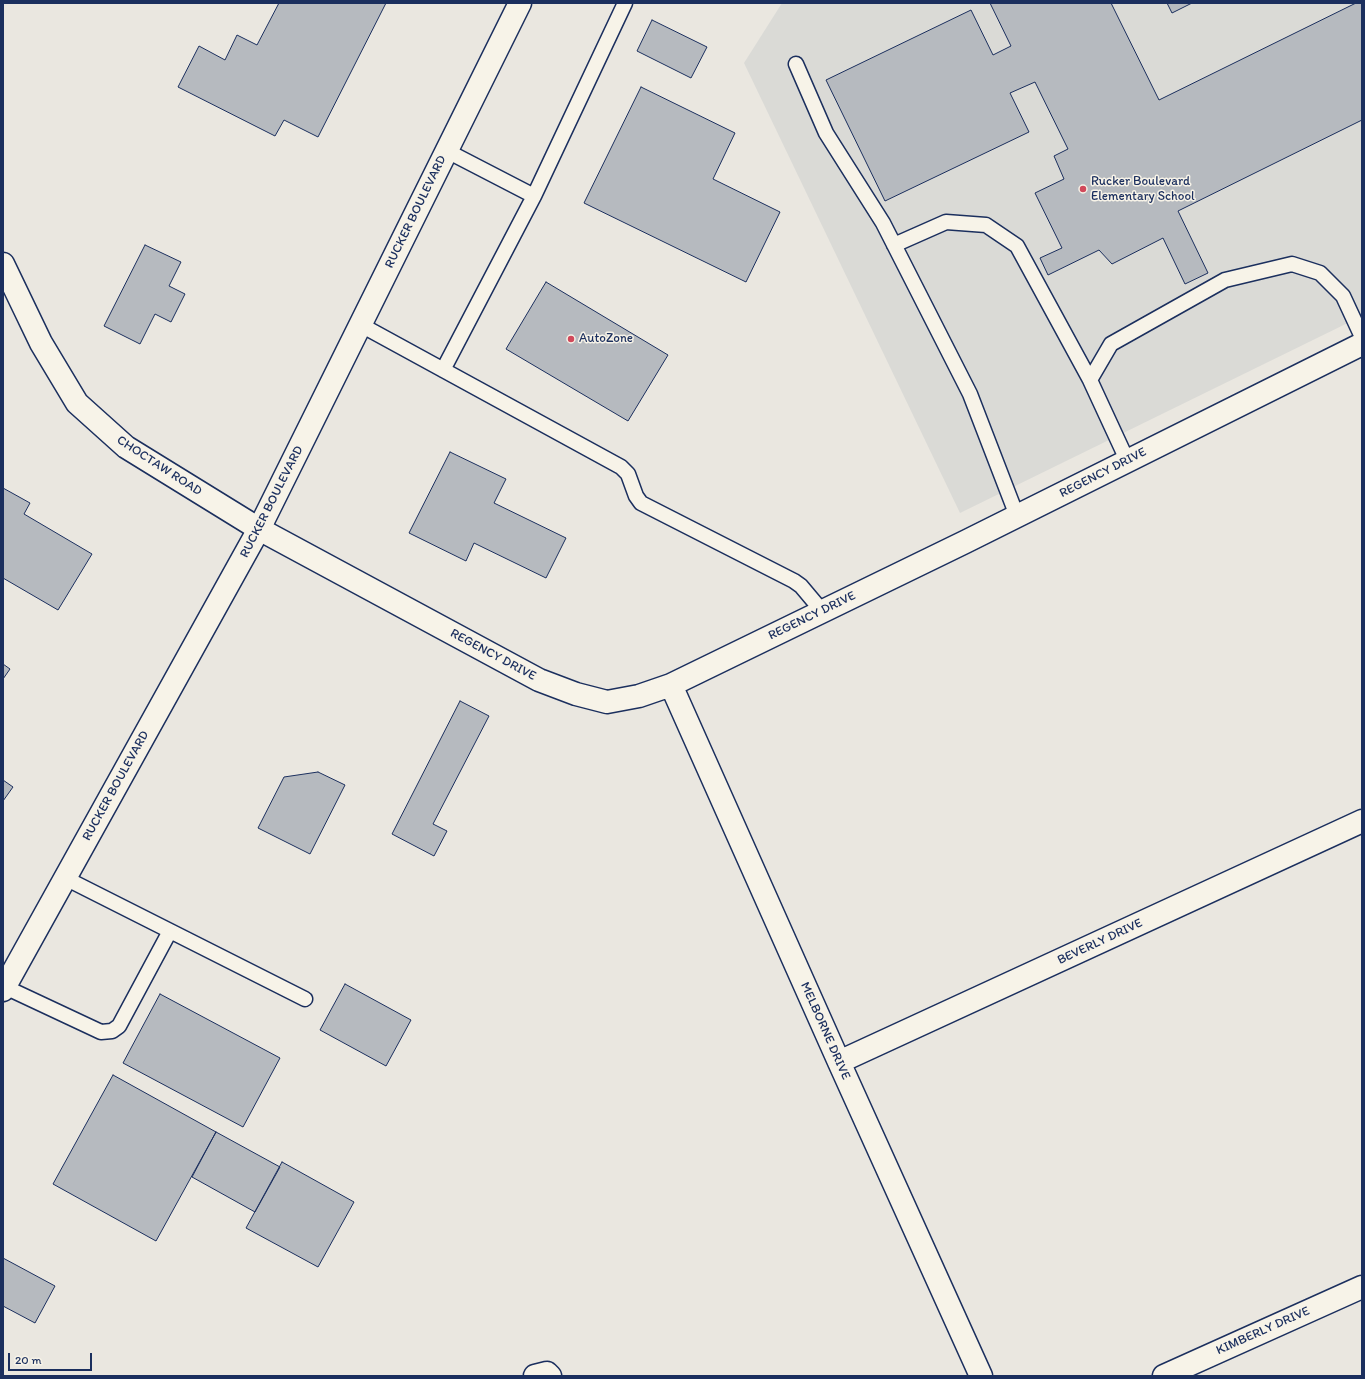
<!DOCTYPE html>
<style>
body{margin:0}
#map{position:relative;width:1365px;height:1379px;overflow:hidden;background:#eae7e0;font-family:Itim,sans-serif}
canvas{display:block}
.frame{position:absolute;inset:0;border:4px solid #1b2f5e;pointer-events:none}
.scale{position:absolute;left:8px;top:1353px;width:84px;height:18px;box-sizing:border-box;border:2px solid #1b2f5e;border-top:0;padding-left:5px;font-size:12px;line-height:14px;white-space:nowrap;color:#1b2f5e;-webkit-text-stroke:3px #f7f3e8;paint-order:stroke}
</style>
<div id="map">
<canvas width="1365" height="1379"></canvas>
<div class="frame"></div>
<div class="scale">20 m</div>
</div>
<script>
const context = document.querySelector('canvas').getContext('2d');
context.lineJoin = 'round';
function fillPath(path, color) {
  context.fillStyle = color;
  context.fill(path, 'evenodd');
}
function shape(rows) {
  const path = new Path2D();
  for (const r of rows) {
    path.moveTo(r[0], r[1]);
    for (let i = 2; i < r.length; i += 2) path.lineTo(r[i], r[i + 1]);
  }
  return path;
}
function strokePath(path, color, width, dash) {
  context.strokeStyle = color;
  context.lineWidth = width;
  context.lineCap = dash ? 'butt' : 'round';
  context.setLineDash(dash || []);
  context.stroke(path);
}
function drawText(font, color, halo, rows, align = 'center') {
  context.font = font + ' Itim,sans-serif';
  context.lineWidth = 3;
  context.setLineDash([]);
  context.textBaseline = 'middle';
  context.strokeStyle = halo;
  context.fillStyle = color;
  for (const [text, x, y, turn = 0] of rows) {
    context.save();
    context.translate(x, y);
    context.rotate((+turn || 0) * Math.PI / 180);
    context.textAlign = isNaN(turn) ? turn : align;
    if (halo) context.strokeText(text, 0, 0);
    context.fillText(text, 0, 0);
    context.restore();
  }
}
const built = shape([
 [782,3,1362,3,1362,316,960,513,744,63]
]);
const building = shape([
 [279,3,386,3,318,137,284,120,275,136,178,87,199,46,225,60,237,35,257,45,279,3],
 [990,3,1111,3,1159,100,1356,3,1362,3,1362,120,1178,211,1208,273,1185,284,1163,238,1112,264,1099,250,1048,275,1040,258,1062,248,1035,193,1064,179,1054,156,1068,149,1035,82,1010,93,1029,132,885,201,826,80,971,10,993,55,1011,46,990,3],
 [1167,3,1192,3,1172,13,1167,3],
 [652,20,707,47,691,78,637,51,652,20],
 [641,87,735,133,713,179,780,212,746,282,584,203,641,87],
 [145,245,181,262,169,286,185,294,171,322,155,314,140,344,104,326,145,245],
 [546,282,668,355,628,421,506,349,546,282],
 [450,452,506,479,494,503,566,538,546,578,474,543,466,561,409,533,450,452],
 [3,488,30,503,24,514,92,554,58,610,3,578,3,488],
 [3,664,10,669,3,679,3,664],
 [460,701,489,716,433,824,447,831,434,856,392,834,460,701],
 [318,772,345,785,310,854,258,828,284,777,318,772],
 [3,780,13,787,3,801,3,780],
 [345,984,411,1020,386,1066,320,1030,345,984],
 [160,994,280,1058,243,1127,123,1063,160,994],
 [113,1075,216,1132,156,1241,53,1184,113,1075],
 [216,1132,280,1167,255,1212,192,1177,216,1132],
 [282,1162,354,1202,318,1267,246,1228,282,1162],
 [3,1258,55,1286,35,1323,3,1306,3,1258]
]);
const lane = shape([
 [796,64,826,133,883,223,970,394,1017,516],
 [447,151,534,196],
 [894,245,946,222,986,225,1017,246,1090,380],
 [361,325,621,467,628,474,636,496,641,503,794,581,801,586,822,611],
 [443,370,534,196,625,3],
 [1127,460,1090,380,1111,344,1225,280,1292,264,1320,273,1343,296,1362,337],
 [65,878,305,999],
 [5,987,101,1032,112,1031,119,1026,170,931]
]);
const street = shape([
 [3,264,41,343,77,403,126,447,259,529,539,680,576,694,607,702,639,696,671,685,965,542,1362,344],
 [671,685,839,1062,981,1376],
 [839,1062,1362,821],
 [535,1376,547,1373,550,1376],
 [1164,1376,1362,1287]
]);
const secondary = shape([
 [3,990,259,529,520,3]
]);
const markers = [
 [1083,189,4,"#d1495b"],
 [571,339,4,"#d1495b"]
];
const poiNames = [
 ["Rucker Boulevard",1091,182],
 ["Elementary School",1091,197],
 ["AutoZone",579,339]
];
const streetNames = [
 ["RUCKER BOULEVARD",416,212,-64],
 ["CHOCTAW ROAD",159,466,33],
 ["REGENCY DRIVE",1103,473,-27],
 ["RUCKER BOULEVARD",272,502,-63],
 ["REGENCY DRIVE",812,616,-26],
 ["REGENCY DRIVE",493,655,28],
 ["RUCKER BOULEVARD",116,786,-61],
 ["BEVERLY DRIVE",1100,942,-25],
 ["MELBORNE DRIVE",825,1031,66],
 ["KIMBERLY DRIVE",1263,1331,-24]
];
fillPath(built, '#dadad6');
fillPath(building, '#b6babf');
strokePath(building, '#1b2f5e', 1);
strokePath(lane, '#1b2f5e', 17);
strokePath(street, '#1b2f5e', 25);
strokePath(secondary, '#1b2f5e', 25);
strokePath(lane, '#f7f3e8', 14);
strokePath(street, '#f7f3e8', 22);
strokePath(secondary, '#f7f3e8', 22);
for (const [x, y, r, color] of markers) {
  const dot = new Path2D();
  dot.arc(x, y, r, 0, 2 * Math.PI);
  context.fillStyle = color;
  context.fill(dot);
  strokePath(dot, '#f7f3e8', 1.5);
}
drawText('13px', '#1b2f5e', '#f7f3e8', poiNames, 'left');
drawText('13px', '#1b2f5e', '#f7f3e8', streetNames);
</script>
